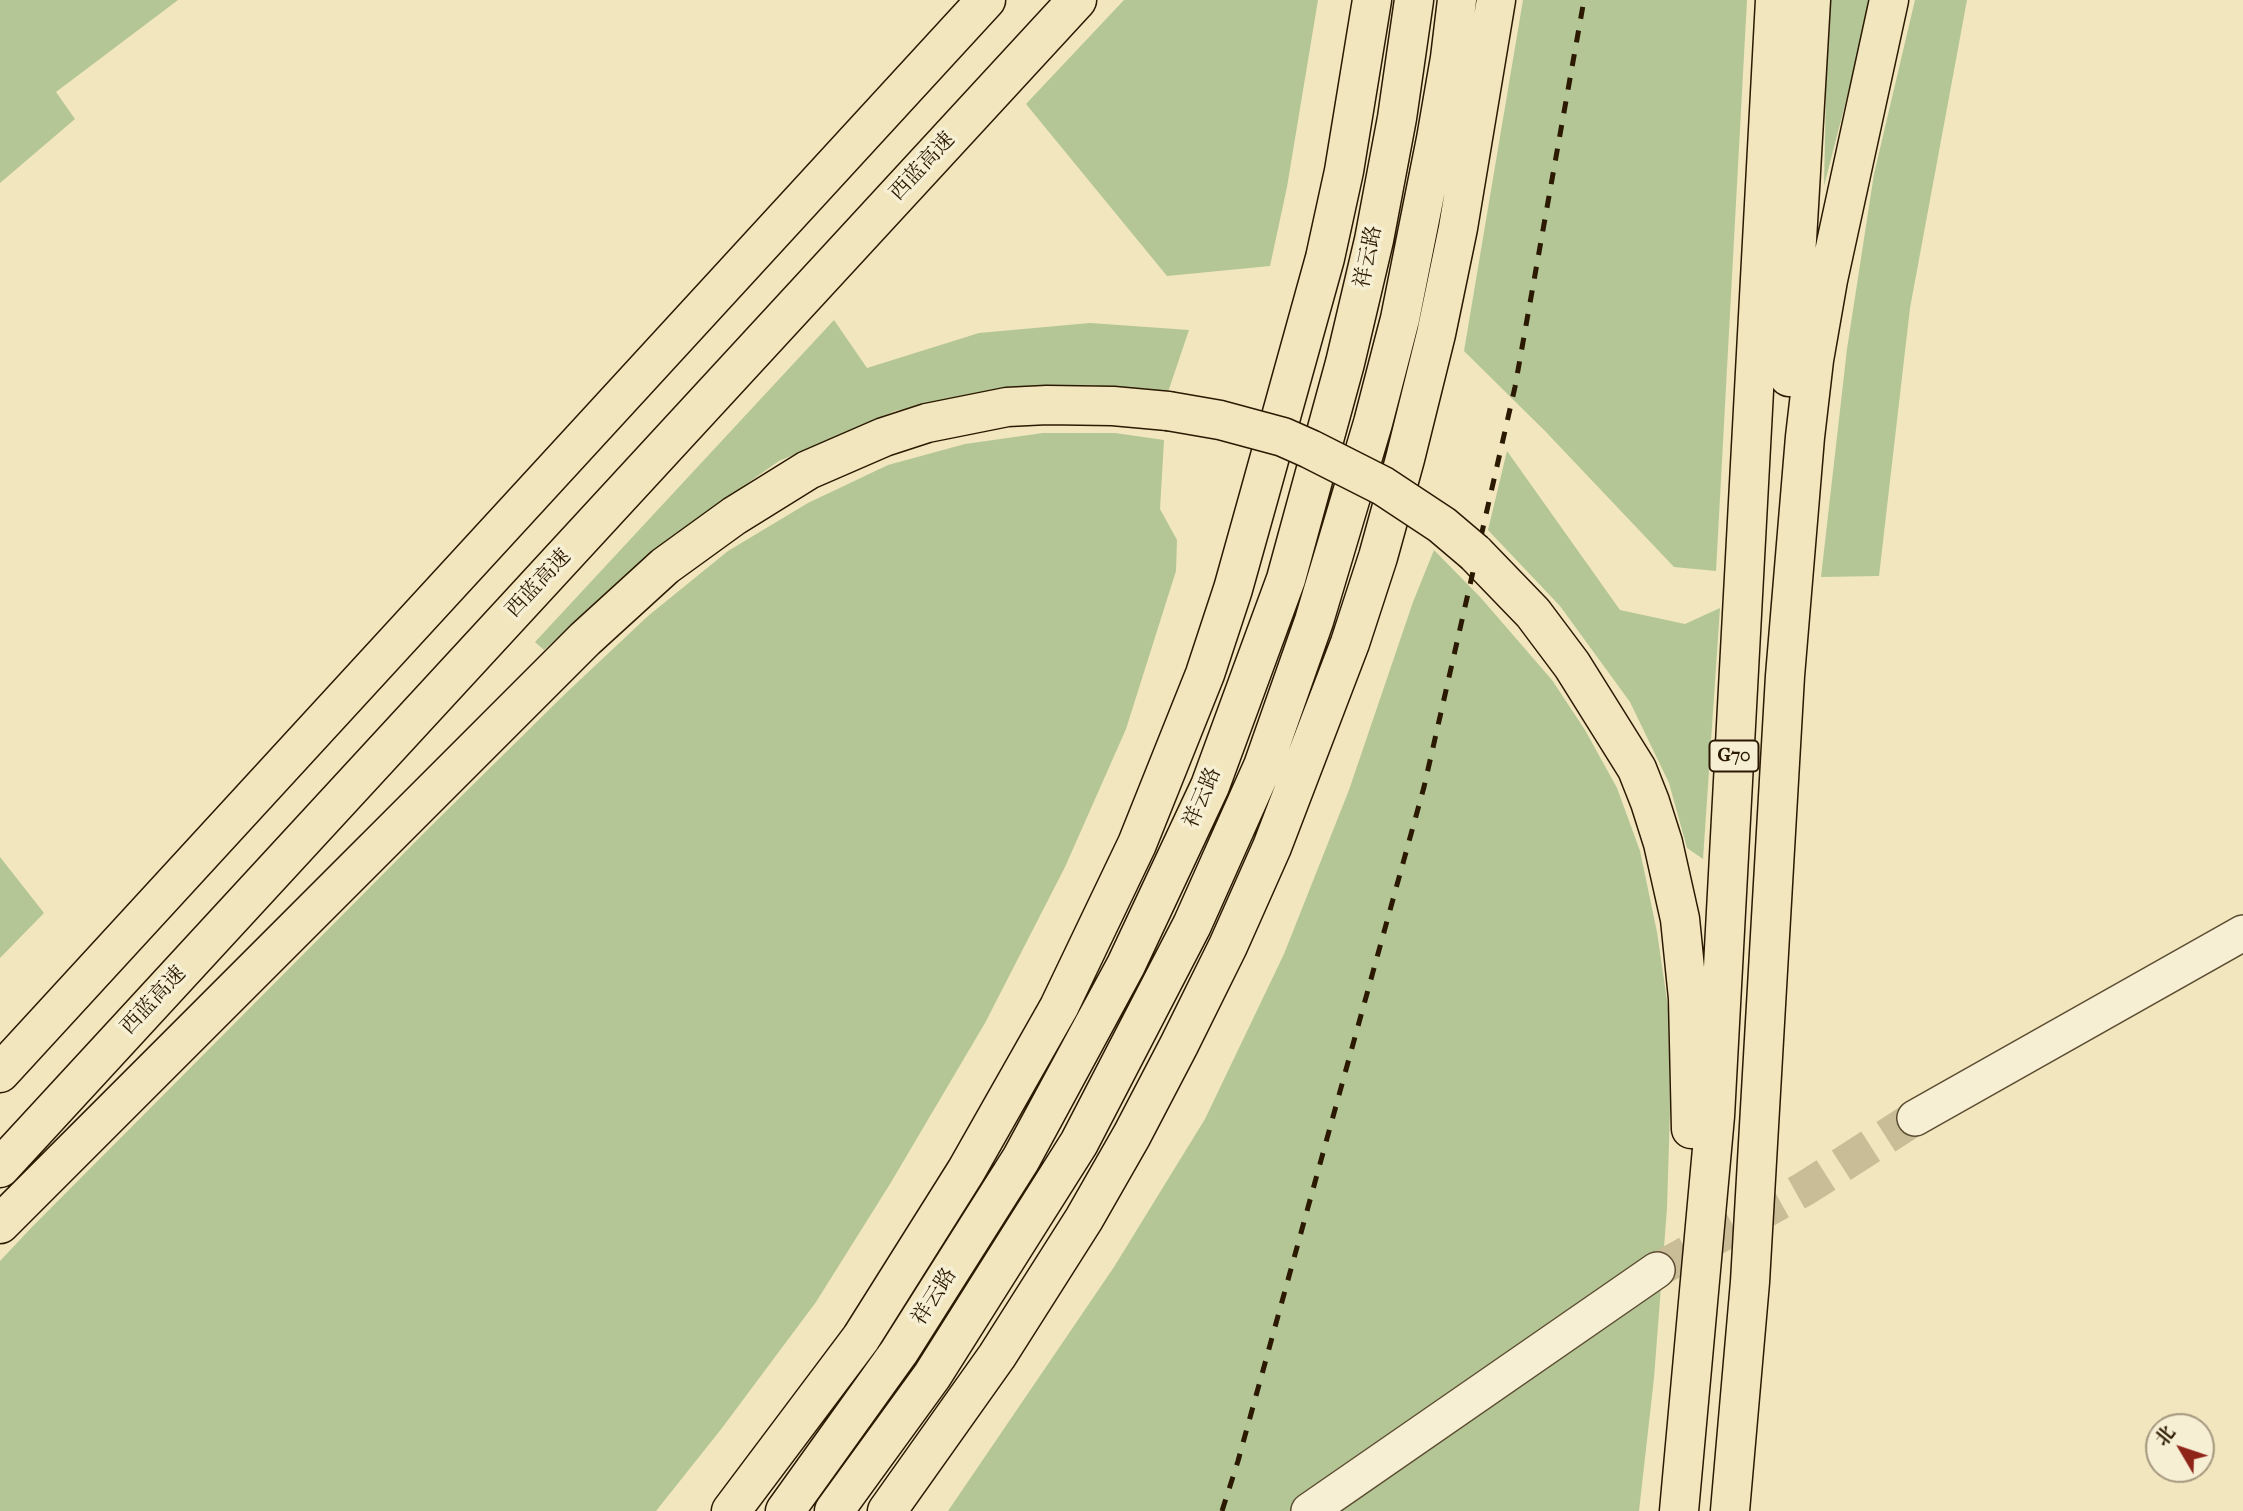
<!DOCTYPE html>
<meta charset="utf-8">
<style>
body{margin:0}
#map{position:relative;width:2243px;height:1511px;overflow:hidden;background:#f1e6bd;font-family:"IM FELL French Canon","Noto Serif SC",serif}
canvas{display:block}
.north{position:absolute;left:2145px;top:1413px;width:70px;height:70px;box-sizing:border-box;background:#f6efd4;border:2px solid #a59980;border-radius:50%;rotate:309deg;font-size:19px;font-weight:700;line-height:28px;text-align:center;color:#2b1902}
.north::after{content:'';display:block;margin:auto;width:24px;height:32px;background:#8f2418;clip-path:polygon(50% 0,100% 100%,50% 72%,0 100%)}
</style>
<div id="map">
<canvas width="2243" height="1511"></canvas>
<div class="north">北</div>
</div>
<script>
const context = document.querySelector('canvas').getContext('2d');
context.lineJoin = 'round';
function fillPath(path, color) {
  context.fillStyle = color;
  context.fill(path, 'evenodd');
}
function shape(rows) {
  const path = new Path2D();
  for (const r of rows) {
    path.moveTo(r[0], r[1]);
    for (let i = 2; i < r.length; i += 2) path.lineTo(r[i], r[i + 1]);
  }
  return path;
}
function strokePath(path, color, width, dash) {
  context.strokeStyle = color;
  context.lineWidth = width;
  context.lineCap = dash ? 'butt' : 'round';
  context.setLineDash(dash || []);
  context.stroke(path);
}
function drawText(font, color, halo, rows, align = 'center') {
  context.font = font + ' "IM FELL French Canon","Noto Serif SC",serif';
  context.lineWidth = 7;
  context.setLineDash([]);
  context.textBaseline = 'middle';
  context.strokeStyle = halo;
  context.fillStyle = color;
  for (const [text, x, y, turn = 0] of rows) {
    context.save();
    context.translate(x, y);
    context.rotate((+turn || 0) * Math.PI / 180);
    context.textAlign = isNaN(turn) ? turn : align;
    if (halo) context.strokeText(text, 0, 0);
    context.fillText(text, 0, 0);
    context.restore();
  }
}
const green = shape([
 [0,0,178,0,56,92,75,119,0,183],
 [1124,0,1318,0,1287,187,1270,266,1167,276,1026,104],
 [1523,0,1747,0,1716,571,1674,567,1545,431,1464,351],
 [1828,0,1872,0,1824,186],
 [1915,0,1967,0,1910,308,1879,576,1821,577,1847,349,1874,174],
 [834,320,867,368,979,333,1090,323,1189,330,1168,392,1088,385,1010,391,895,411,779,461,665,541,544,650,535,642],
 [1043,433,1115,433,1164,440,1160,509,1177,540,1176,571,1126,729,1065,867,985,1023,890,1184,816,1302,722,1428,656,1511,0,1511,0,1261,31,1228,428,829,565,694,648,616,728,551,808,503,888,465,965,444],
 [1507,451,1620,610,1685,624,1720,608,1703,859,1687,848,1669,783,1630,702,1560,606,1488,530],
 [1434,550,1481,598,1552,680,1585,730,1617,788,1640,851,1657,932,1668,1007,1670,1110,1667,1208,1654,1378,1639,1511,948,1511,1114,1267,1205,1119,1284,954,1349,790,1413,602],
 [0,857,44,913,0,958]
]);
const streetTunnel = shape([
 [1657,1270,1804,1189,1915,1118]
]);
const street = shape([
 [1915,1118,2243,933],
 [1309,1511,1657,1270]
]);
const primary = shape([
 [731,1511,861,1338,966,1171,1059,1007,1137,844,1205,674,1233,589,1259,496,1325,258,1344,171,1372,0],
 [785,1511,899,1352,1021,1159,1126,965,1210,786,1286,579,1345,363,1374,240,1397,118,1414,0],
 [834,1511,932,1376,1079,1143,1192,925,1263,766,1314,621,1373,423,1400,319,1436,139,1450,58,1457,0],
 [887,1511,997,1356,1084,1219,1132,1135,1179,1045,1228,946,1272,847,1350,643,1378,557,1405,459,1436,334,1458,228,1496,0]
]);
const highway = shape([
 [1789,377,1811,0],
 [1475,553,1533,613,1572,665,1637,769,1650,802,1663,843,1680,919,1688,998,1691,1129],
 [0,1073,986,0],
 [0,1168,1077,0],
 [0,1224,585,639,665,566,734,516,808,470,884,437,927,423,1007,407,1047,405,1113,406,1168,411],
 [1679,1511,1715,1116,1775,0],
 [1730,1511,1750,1282,1785,676,1805,437,1814,360,1828,280,1889,0]
]);
const rail = shape([
 [1222,1511,1238,1461,1424,787,1515,387,1584,0]
]);
const highwayBridge = shape([
 [1168,411,1220,420,1283,437,1310,449,1383,486,1442,525,1475,553]
]);
const shields = [
 [1734,756,49]
];
const shieldNames = [
 ["G70",1734,756]
];
const streetNames = [
 ["西蓝高速",923,167,-47],
 ["祥云路",1369,257,-78],
 ["西蓝高速",539,584,-47],
 ["祥云路",1203,798,-67],
 ["西蓝高速",154,1001,-47],
 ["祥云路",935,1297,-57]
];
fillPath(green, '#b4c695');
strokePath(streetTunnel, '#c9bd98', 35, [35, 18]);
strokePath(street, '#5c4c31', 38);
strokePath(primary, '#2b1902', 41);
strokePath(highway, '#2b1902', 41);
strokePath(street, '#f6efd4', 35);
strokePath(primary, '#f1e6bd', 38);
strokePath(highway, '#f1e6bd', 38);
strokePath(rail, '#2b1902', 5, [12, 12]);
strokePath(highwayBridge, '#2b1902', 41, []);
strokePath(highwayBridge, '#f1e6bd', 38);
for (const [x, y, w] of shields) {
  const box = new Path2D();
  box.roundRect(x - w / 2, y - 15.5, w, 31, 5);
  context.fillStyle = '#f6efd4';
  context.fill(box);
  strokePath(box, '#2b1902', 2);
}
drawText('bold 19px', '#2b1902', null, shieldNames);
drawText('21px', '#2b1902', '#f6efd4', streetNames);
</script>
